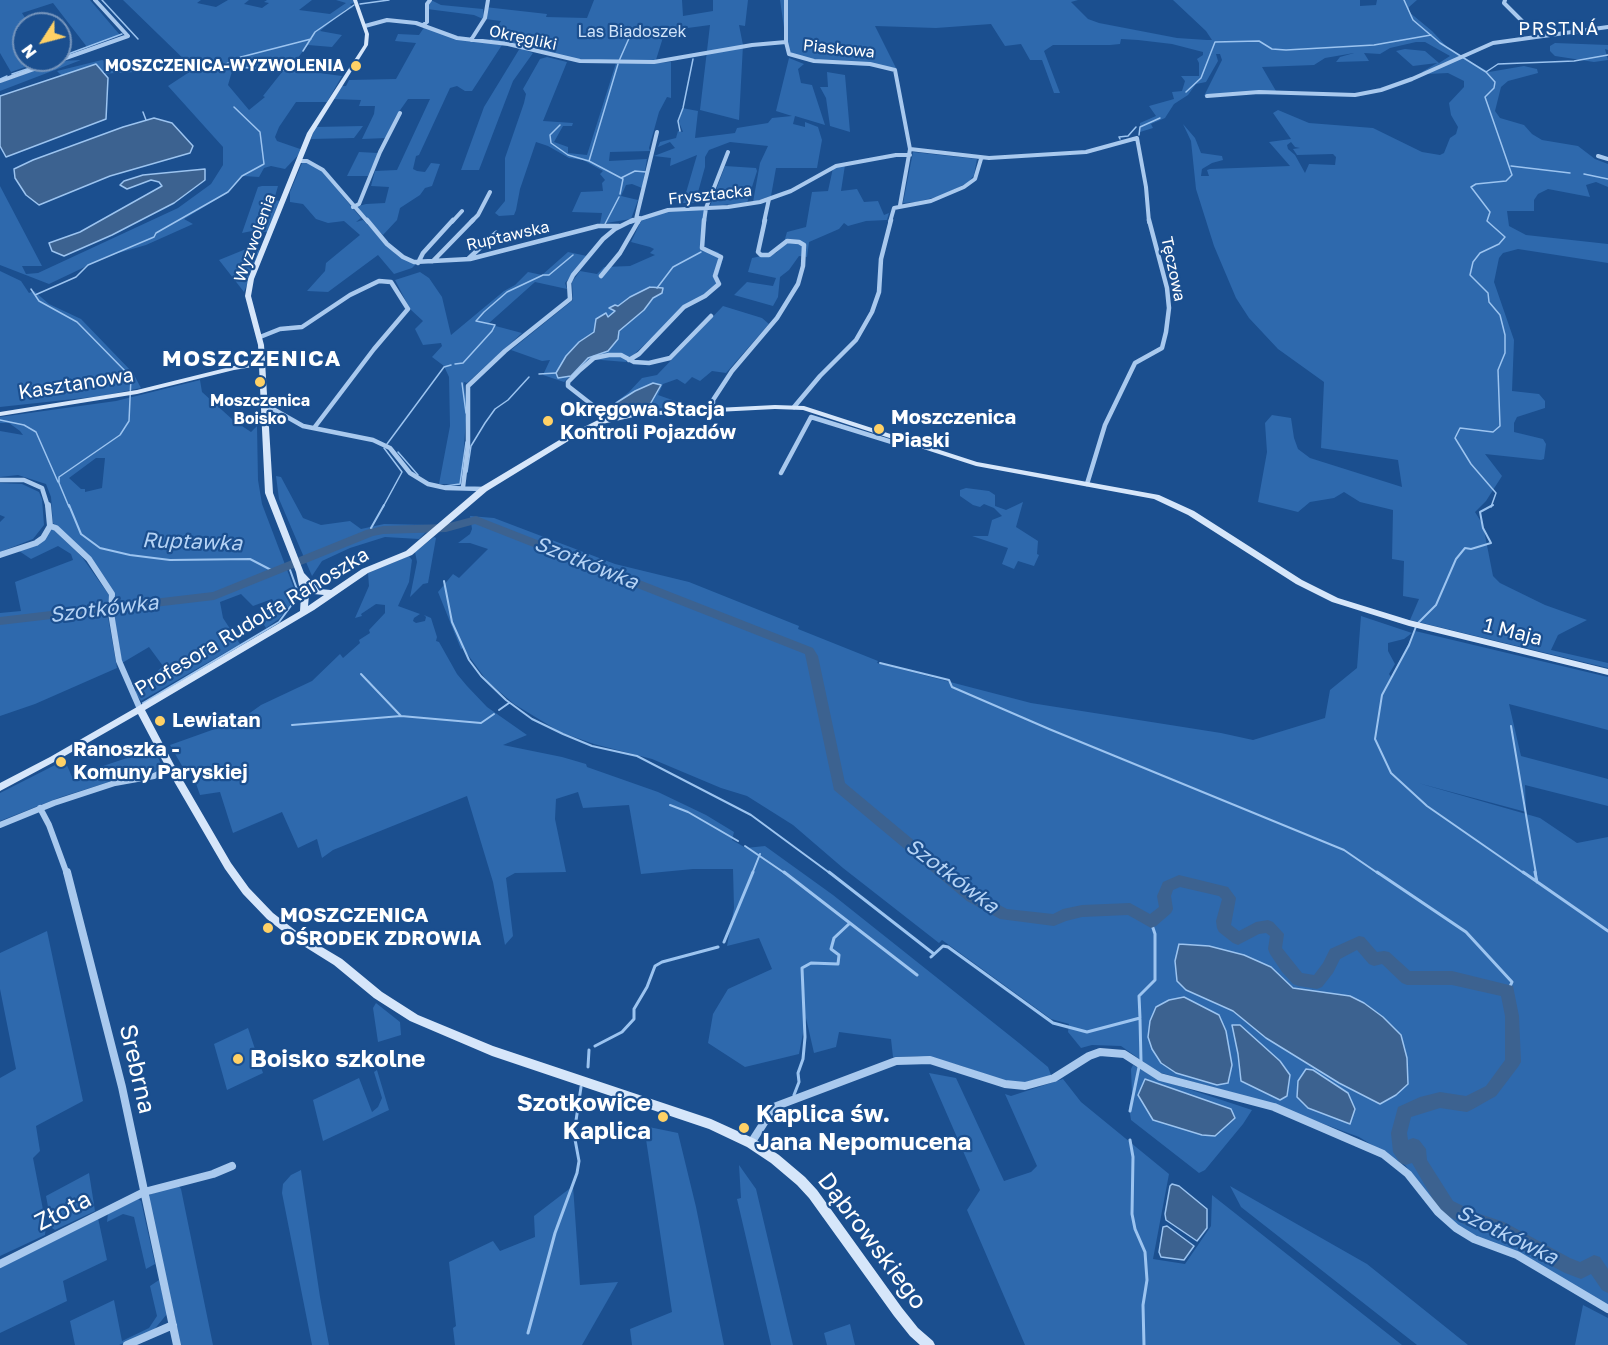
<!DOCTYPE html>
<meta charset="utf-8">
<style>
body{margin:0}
#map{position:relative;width:1608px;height:1345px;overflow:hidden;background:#1b4f8f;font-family:"Golos Text",sans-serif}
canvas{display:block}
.north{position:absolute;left:12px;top:12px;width:60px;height:60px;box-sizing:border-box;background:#1b4f8f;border:2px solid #7695bc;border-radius:50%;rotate:234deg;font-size:16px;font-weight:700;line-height:24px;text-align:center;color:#fff}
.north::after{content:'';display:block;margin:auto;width:21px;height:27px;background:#ffd166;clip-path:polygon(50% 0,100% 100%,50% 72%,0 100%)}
</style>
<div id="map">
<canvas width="1608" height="1345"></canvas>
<div class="north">N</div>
</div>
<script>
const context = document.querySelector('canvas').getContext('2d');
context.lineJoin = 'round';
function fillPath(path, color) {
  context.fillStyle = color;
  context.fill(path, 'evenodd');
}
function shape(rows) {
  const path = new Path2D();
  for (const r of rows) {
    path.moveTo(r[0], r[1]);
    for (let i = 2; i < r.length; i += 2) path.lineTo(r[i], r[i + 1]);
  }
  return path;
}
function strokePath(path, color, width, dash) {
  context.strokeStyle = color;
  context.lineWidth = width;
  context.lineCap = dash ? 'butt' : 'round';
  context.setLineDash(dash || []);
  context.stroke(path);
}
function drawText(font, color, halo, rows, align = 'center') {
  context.font = font + ' "Golos Text",sans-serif';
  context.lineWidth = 4.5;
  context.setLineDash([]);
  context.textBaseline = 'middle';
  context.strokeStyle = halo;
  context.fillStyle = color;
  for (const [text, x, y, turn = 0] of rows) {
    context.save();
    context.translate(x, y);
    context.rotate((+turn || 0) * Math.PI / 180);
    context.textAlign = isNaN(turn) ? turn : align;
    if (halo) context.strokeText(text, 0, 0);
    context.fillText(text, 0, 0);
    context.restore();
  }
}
const green = shape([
 [0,0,90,0,120,35,87,47,53,3,22,13,29,24,24,24,24,60,45,60,11,72,0,53],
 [123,0,201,0,197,3,216,7,228,0,249,0,244,4,262,8,269,3,264,2,267,0,312,0,299,10,330,14,346,3,336,0,354,0,355,3,350,4,353,8,346,9,320,31,342,35,332,47,308,45,289,69,342,76,327,102,296,102,279,127,275,137,277,141,303,150,285,169,271,166,264,168,259,177,243,176,229,192,184,219,193,224,146,245,108,256,49,284,0,265,0,186,42,266,22,266,26,274,38,273,178,208,211,184,223,165,223,147,168,86,194,69],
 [233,68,282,72,263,96,265,97,249,110,228,85],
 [431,0,441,5,483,9,484,17,483,19,474,15,427,9],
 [594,0,682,0,683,16,713,11,713,0,748,0,745,26,739,25,743,45,739,120,700,110,710,25,665,31,655,63,671,62,671,98,667,97,659,112,649,148,650,151,610,152,609,161,647,159,642,188,632,184,626,185,621,196,638,200,631,219,600,224,602,213,572,212,581,192,603,191,602,183,605,180,600,174,603,171,583,160,569,158,548,146,536,142,520,189,516,210,514,215,499,216,495,213,505,201,505,158,524,103,526,94,523,89,540,59,547,57,567,62,543,121,573,123,572,126,563,126,554,142,568,147,568,153,587,155,616,63,623,63,566,59,489,41,501,21,485,19,485,7,547,14,546,17,587,18],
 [780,0,1078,0,1071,2,1088,19,1099,23,1177,38,1207,40,1212,40,1206,31,1173,0,1360,0,1360,6,1376,5,1377,0,1417,0,1409,7,1409,12,1432,31,1447,47,1471,62,1489,72,1524,66,1537,69,1538,73,1508,81,1501,87,1495,111,1500,118,1524,125,1532,134,1542,140,1578,146,1595,159,1608,164,1608,187,1596,182,1586,185,1590,197,1548,189,1538,194,1534,200,1534,211,1507,211,1509,226,1526,235,1608,244,1608,263,1518,249,1503,253,1499,258,1494,282,1514,340,1512,391,1539,394,1545,401,1545,408,1517,417,1514,423,1514,432,1543,439,1546,444,1544,459,1541,460,1485,454,1502,476,1486,501,1475,512,1483,525,1493,576,1500,583,1545,605,1587,620,1558,635,1551,650,1608,663,1608,668,1410,620,1419,599,1403,596,1404,561,1392,559,1393,510,1360,502,1344,492,1334,498,1310,502,1298,512,1258,502,1267,452,1265,423,1272,415,1291,418,1294,438,1298,449,1310,458,1402,487,1398,460,1321,448,1324,382,1278,349,1249,318,1236,298,1214,246,1196,189,1191,141,1183,124,1195,138,1201,153,1222,156,1223,160,1212,163,1202,169,1201,176,1209,176,1207,170,1210,169,1290,166,1269,142,1291,139,1273,113,1278,110,1309,123,1373,128,1422,152,1440,155,1444,153,1450,138,1456,134,1458,127,1451,115,1449,103,1464,87,1464,81,1448,73,1428,74,1422,72,1437,63,1413,66,1396,51,1405,49,1425,51,1439,63,1450,56,1425,42,1416,42,1390,48,1380,54,1364,53,1369,61,1336,62,1340,57,1354,53,1325,58,1314,65,1262,67,1276,91,1204,96,1222,60,1220,54,1216,54,1218,61,1206,82,1196,84,1188,95,1174,104,1165,118,1151,124,1153,128,1140,132,1140,123,1156,116,1149,106,1174,99,1172,92,1182,91,1185,81,1181,76,1199,76,1199,63,1197,59,1203,55,1203,52,1172,44,1138,40,1121,39,1120,44,1110,45,1053,45,1044,51,1060,93,1054,93,1042,60,1030,60,1021,44,1005,46,991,24,936,28,875,26,896,68,828,63,791,55,787,49],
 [1291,142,1295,147,1300,148,1293,149,1297,155,1333,154,1336,157,1335,165,1309,164,1305,173,1295,155,1288,149,1287,145],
 [425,26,452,38,502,45,472,91,465,91,457,86,450,88,419,155,416,156,413,169,417,171,425,172,431,163,440,164,432,186,425,188,420,195,400,208,397,220,383,235,355,207,366,204,385,203,389,187,371,186,375,171,397,170,430,99,408,99,396,116,386,138,362,139,374,114,375,106,359,106,361,100,333,99,341,86,346,86,349,80,396,79,416,43,395,41,398,34,419,35],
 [1555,43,1608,45,1608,50,1605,49,1608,60,1594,62,1555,56,1550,51,1550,46],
 [520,48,533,53,513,81,479,170,461,170,484,107],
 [789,58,804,64,798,69,801,83,812,85,825,125,795,116,793,124,805,127,805,122,818,127,822,140,817,168,776,168,771,196,753,202,760,163,768,146,730,142,709,150,705,157,705,167,695,203,683,203,697,155,670,166,671,158,654,156,675,148,670,142,658,147,660,142,676,138,678,131,683,132,679,122,682,108,698,111,695,138,735,133,737,128,768,123,772,118,792,116,776,111],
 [81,60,0,91,0,83,62,61],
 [102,60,135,72,62,76,57,71],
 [827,72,845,75,850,132,830,126,826,98,820,87,828,87],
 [363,126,354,138,311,139,315,127],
 [359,152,378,153,368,176,347,176],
 [913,152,977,159,974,175,969,182,941,196,916,202,903,203],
 [307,162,321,170,361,218,356,222,363,220,398,256,416,264,412,268,394,274,378,255,328,292,307,291,325,271,326,263,360,235,344,221,328,223,316,219,303,204,290,202,290,192,302,163],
 [845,165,841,191,857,189,864,202,878,201,884,215,889,213,887,220,866,221,848,226,844,223,839,229,809,242,807,257,799,256,789,270,780,277,778,297,773,306,734,295,747,282,773,286,776,278,748,272,752,258,776,253,783,246,787,232,806,227,812,192,828,191,833,168],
 [725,166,756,168,757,171,747,203,710,206],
 [262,186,278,186,274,200,280,201,268,232,252,231,242,233,258,187],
 [705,209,703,248,718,252,723,258,718,276,720,285,709,295,690,302,626,362,589,359,564,382,543,375,550,360,542,361,511,350,573,300,572,282,580,271,597,274,604,267,630,266,655,255,650,253,654,249,650,247,631,242,642,219,664,212],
 [246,249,261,250,244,292,219,260],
 [568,252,587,256,565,283,567,289,535,282,488,324,522,333,467,383,464,382,467,407,461,484,439,484,450,426,449,377,444,366,432,357,442,346,441,343,423,345,415,329,423,321,410,309,395,280,420,272,429,278,442,297,451,335,504,291,515,285,528,272,542,275],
 [0,271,21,281,29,293,34,291,49,304,81,319,133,373,141,388,102,396,0,407],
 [723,306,762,318,769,324,726,373,712,371,700,381,692,377,685,384,677,379,663,384,658,395,678,402,676,408,616,409,611,406,629,392,642,378,657,375],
 [200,380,202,392,233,420,251,432,257,426,258,480,262,504,297,596,279,619,266,628,259,617,278,609,272,599,253,606,241,594,220,602,223,618,240,644,141,701,135,692,163,666,149,647,122,663,114,616,114,593,88,554,53,523,51,497,46,484,18,475,0,477,0,431,23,435,20,431,9,423,0,423,0,417,116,401],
 [96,458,105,458,102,488,85,492,85,489,81,489,69,478],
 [276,476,281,477,303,518,321,525,350,521,361,529,384,524,433,525,419,539,385,537,350,548,322,561,312,576,279,499],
 [0,483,22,484,39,492,42,499,44,525,33,539,0,552,0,522,5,517,0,515],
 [966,488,989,491,995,495,995,506,1006,510,1023,502,1016,527,1038,541,1037,554,1039,555,1034,566,1018,561,1014,569,1002,564,1008,548,972,536,988,536,992,520,1002,516,994,508,984,504,980,507,973,505,960,496,960,490],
 [470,516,494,518,615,564,689,582,799,626,798,629,878,661,877,663,1031,703,1221,733,1253,740,1325,718,1330,690,1357,668,1361,616,1412,633,1404,639,1388,643,1388,651,1395,664,1389,674,1391,677,1415,631,1608,677,1608,730,1509,704,1521,756,1608,779,1608,806,1525,785,1526,812,1418,783,1540,818,1577,843,1608,837,1608,1310,1506,1249,1456,1228,1405,1165,1359,1137,1262,1101,1158,1072,1121,1046,1092,1045,1081,1048,1068,1032,1069,1024,1051,1019,942,940,939,943,843,868,793,825,747,796,721,788,652,759,594,744,560,732,514,704,487,681,463,648,461,649,438,592,453,574,459,578,488,549,470,543,458,543,470,534,472,529],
 [53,529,82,557,109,595,108,617,117,668,35,704,0,716,0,613,21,611,15,582,73,560,71,554,58,546,31,559,19,551],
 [434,537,436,538,428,583,423,584,410,597,417,562,415,552],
 [409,556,412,560,409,582,398,606,420,614,414,618,413,621,416,623,425,621,426,617,424,615,431,618,437,637,436,641,439,642,457,674,467,686,487,707,527,735,503,745,562,757,586,764,587,767,658,792,706,815,734,832,732,840,746,848,765,846,833,895,1019,1043,1048,1067,1051,1075,1043,1080,1012,1084,962,1066,939,1060,918,1056,893,1057,891,1039,839,1032,836,1047,814,1053,806,1018,799,1054,745,1067,708,1043,713,1014,728,989,772,969,759,938,727,946,734,908,733,869,693,869,641,874,629,805,583,808,578,792,556,799,555,819,566,872,515,873,506,878,513,936,505,945,493,882,467,796,333,850,322,858,317,839,298,848,282,812,233,833,220,792,200,795,193,775,190,771,185,771,170,745,240,720,261,705,312,681,340,654,343,658,360,643,359,640,370,633,369,630,385,613,385,605,376,604,361,614,362,616,355,618,369,586,368,573],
 [154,749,162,766,155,772,109,782,61,797,0,821,0,793,57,764,65,761,73,779,94,769],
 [47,931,83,1101,36,1126,40,1151,33,1158,46,1225,45,1235,0,1256,0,1078,16,1069,0,989,0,953],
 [376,1003,400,1022,401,1035,378,1042,373,1008],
 [248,1028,263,1073,227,1090,214,1044],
 [1133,1065,1158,1079,1252,1110,1243,1124,1205,1170,1199,1173,1131,1120,1129,1107,1132,1094,1131,1069],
 [377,1070,389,1110,323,1141,313,1100,359,1078,372,1112,378,1107,382,1098,374,1072],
 [929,1073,956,1078,1004,1181,1031,1172,1037,1166,1005,1094,1011,1096,1063,1079,1081,1102,1169,1174,1153,1259,1185,1264,1211,1226,1212,1195,1402,1345,1025,1345,967,1210,980,1190],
 [644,1126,678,1133,696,1207,724,1345,632,1345,630,1329,672,1312],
 [739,1165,756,1189,793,1345,771,1345,737,1199,741,1198],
 [301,1170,320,1297,329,1345,312,1345,282,1193,283,1184,291,1175],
 [89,1173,95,1211,55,1230,52,1228,46,1196],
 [178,1185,181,1189,213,1345,181,1345,148,1197,151,1194],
 [573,1186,580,1285,618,1282,582,1345,455,1345,453,1328,456,1326,449,1262,493,1241,500,1251,535,1237,534,1216],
 [1230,1186,1367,1264,1468,1345,1417,1345,1241,1207],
 [138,1199,141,1201,155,1264,146,1269,134,1217,123,1214,107,1222,108,1213],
 [98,1218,107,1260,63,1281,67,1301,0,1333,0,1267],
 [159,1280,167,1314,153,1331,119,1345,75,1345,70,1321,114,1300,122,1341,149,1328,157,1316,150,1286],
 [1583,1305,1608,1318,1608,1345,1575,1345],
 [850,1324,855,1345,827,1345,824,1333]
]);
const water = shape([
 [96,64,108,78,106,119,6,157,0,146,0,96,96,64],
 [154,118,172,123,193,146,190,153,110,176,39,205,26,195,15,178,14,169,33,160,123,127,154,118],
 [205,169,205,180,174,203,112,235,64,256,52,251,49,243,80,232,162,186,159,182,151,180,127,189,120,185,124,181,143,175,205,169],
 [650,287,663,288,662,293,653,298,644,310,619,331,618,339,608,351,588,358,571,376,558,378,556,373,566,356,579,342,594,332,596,319,606,313,608,317,615,311,609,308,615,305,618,306,630,297,650,287],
 [653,383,661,385,648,408,614,408,616,403,635,391,653,383],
 [1179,944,1209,946,1244,955,1271,967,1293,988,1350,996,1364,1003,1383,1017,1401,1035,1407,1058,1408,1084,1396,1095,1380,1104,1339,1083,1266,1038,1233,1011,1186,990,1177,981,1175,961,1179,944],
 [1184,997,1219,1015,1226,1031,1232,1065,1228,1083,1217,1085,1176,1073,1161,1063,1152,1049,1148,1037,1150,1021,1156,1007,1169,1000,1184,997],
 [1232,1025,1240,1025,1280,1061,1290,1075,1287,1096,1280,1100,1241,1081,1238,1054,1232,1025],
 [1306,1069,1313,1070,1348,1093,1355,1109,1350,1124,1308,1108,1297,1097,1298,1081,1306,1069],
 [1145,1079,1231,1109,1235,1118,1215,1136,1202,1135,1153,1120,1138,1095,1145,1079],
 [1172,1184,1179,1186,1207,1209,1207,1228,1197,1241,1166,1220,1165,1214,1170,1186,1172,1184],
 [1167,1226,1194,1246,1184,1260,1161,1257,1159,1252,1163,1227,1167,1226]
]);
const streamFar2 = shape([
 [102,0,138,39],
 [1404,0,1413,20,1440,43,1486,72,1495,82,1494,88,1485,97,1512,175,1506,181,1476,184,1471,187,1490,212,1487,221,1505,237,1499,244,1480,253,1473,262,1470,275,1488,293,1489,302,1500,315,1505,335,1505,353,1498,370,1500,426,1493,432,1460,428,1455,438,1471,464,1496,493,1491,507],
 [360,4,389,0],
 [303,51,315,32,354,5],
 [60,57,122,34],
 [619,61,630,36],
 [221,66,284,70],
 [211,71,241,57,311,39],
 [1486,72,1498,64,1574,61,1608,55],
 [12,74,48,62],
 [0,79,7,76],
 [1186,92,1201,78,1215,42,1259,41,1272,49,1286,50,1374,45,1431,35],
 [143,112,146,120],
 [560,125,550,135,551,143,568,155,589,161,623,179,620,194],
 [680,131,678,121,683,108,693,59],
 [1139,135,1140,127,1160,118],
 [1120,139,1119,137,1128,136,1136,127],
 [589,161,618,64],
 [1511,166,1570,173],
 [1584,174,1608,179],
 [621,178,635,171,646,172],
 [605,224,619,197],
 [657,288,673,267,701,252],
 [31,289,39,301,77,322,131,377,129,421,120,435,59,477,59,483,69,507],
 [35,295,76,277,88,265,154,237,156,233,228,192,242,176,264,164,260,132,234,107],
 [455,364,463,363,492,331,495,325,476,321,484,312,507,292,543,275,549,275,573,255],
 [539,374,556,373],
 [462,383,466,413],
 [0,420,24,425,36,432,58,482],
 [387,444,444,367,451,365],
 [398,452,418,475],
 [467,472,471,446,485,423,495,409,508,400,529,377],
 [445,486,460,484,466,442],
 [383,507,402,472,384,448]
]);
const streamFar1 = shape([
 [69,505,81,534,100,548,130,555,170,560,250,559,275,572],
 [1493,505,1480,512,1483,528,1491,543,1471,549,1465,548,1456,559,1436,605,1417,624,1409,645,1382,695,1375,739,1391,773,1427,806,1525,874],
 [373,532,371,528,384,505],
 [444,581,452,622,469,660,481,676,506,700,532,719,563,734,592,746,637,756,751,815,831,874],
 [880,663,949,680,952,687,1049,729,1344,850,1379,874],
 [361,674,401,716,481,723,494,714],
 [143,703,279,622,299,595,289,567],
 [499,710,509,703],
 [292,725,401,716],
 [1511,726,1536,874],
 [670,805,688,812,738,841],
 [745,846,786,874],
 [752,874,760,854]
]);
const stream = shape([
 [784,872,917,975],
 [829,872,934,954],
 [1377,872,1466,932,1512,982,1508,991],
 [1523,872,1608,931],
 [1535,872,1537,882],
 [724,942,753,872],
 [931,957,943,946,948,947,1053,1023,1087,1032,1140,1018,1139,996,1155,980,1155,934,1151,922],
 [1140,1019,1141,1061],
 [595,1046,622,1032,634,1019,634,1009,647,987,655,966,662,962,718,947],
 [588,1067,589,1050],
 [794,1095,799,1082,798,1073,803,1059,805,1037,802,968,811,963,838,964,839,955,831,949,834,938,850,923],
 [1130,1111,1139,1067],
 [1130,1140,1133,1157,1132,1214,1135,1229,1145,1252,1147,1280,1143,1305,1144,1345],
 [528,1333,555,1233,577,1173,579,1161,574,1134,581,1087]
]);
const river = shape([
 [476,516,813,648,818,656,845,783,977,893,1007,909,1053,914,1063,909,1082,905,1130,903,1150,914,1159,907,1157,896,1163,882,1179,875,1228,887,1236,898,1231,925,1239,931,1256,922,1268,920,1273,922,1284,934,1282,948,1302,973,1314,975,1323,963,1330,949,1359,936,1364,937,1377,952,1384,951,1389,952,1410,971,1452,971,1513,986,1519,1016,1521,1062,1518,1067,1496,1096,1473,1109,1467,1112,1440,1108,1411,1117,1407,1133,1408,1140,1413,1138,1419,1140,1426,1149,1427,1160,1453,1201,1477,1213,1504,1222,1570,1258,1580,1262,1594,1255,1600,1257,1608,1269,1608,1293,1602,1290,1591,1274,1581,1279,1565,1273,1494,1235,1468,1226,1441,1213,1412,1163,1406,1165,1400,1163,1393,1152,1391,1133,1398,1107,1420,1097,1440,1092,1466,1096,1486,1086,1505,1060,1505,1016,1501,996,1452,985,1407,985,1402,983,1382,964,1374,966,1369,964,1357,950,1340,959,1333,973,1322,987,1317,989,1298,986,1293,984,1282,972,1270,954,1268,949,1270,936,1266,933,1259,934,1238,945,1233,943,1219,932,1217,928,1216,921,1222,899,1219,896,1180,887,1173,890,1171,896,1173,909,1171,913,1156,926,1151,928,1128,915,1082,917,1066,921,1054,926,1000,919,967,901,834,790,805,654,475,524,446,532,383,534,373,536,214,600,0,625,0,617,213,592,366,530,383,526,446,524,476,516]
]);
const streetFar3 = shape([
 [786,0,786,42,789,54,814,61,870,64,895,70,910,149,900,205],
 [1505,0,1504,3,1525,24],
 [423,25,427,22,427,4,430,0],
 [365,26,387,20,416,23,457,38,508,44,580,61,654,62,752,45,786,42],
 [471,40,485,18,488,0],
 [60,60,128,36,95,0],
 [0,81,59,60],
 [1207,96,1259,92,1355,95,1381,90,1412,79,1493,43,1608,27],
 [910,149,989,158,1086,152,1137,138,1146,187,1149,222],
 [1598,156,1608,159],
 [299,161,307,161,323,170,368,222],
 [353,207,359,204,380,152,400,113],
 [636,219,657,132],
 [452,222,462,211],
 [471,222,478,215,490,192],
 [630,222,668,210,728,207,760,202,791,191,836,166,896,155,910,155],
 [638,222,640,218],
 [704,222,706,208,728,152],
 [764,222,769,199],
 [890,222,894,208,931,201,964,187,975,179,981,159]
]);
const streetFar2 = shape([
 [367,220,387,244,403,257,414,262,470,259,598,226,619,226],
 [468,259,496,233],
 [433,261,473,220],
 [418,263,423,253,453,220],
 [601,276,620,253,639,220],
 [260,337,280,329,302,327,350,295,379,281,391,282,408,309,374,349,314,428],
 [629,360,639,354,684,307,705,296,719,284,715,276,721,257,702,248,704,220],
 [649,363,670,358,711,316],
 [794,407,820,376,856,340,872,312,879,292,881,259,891,220],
 [265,409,273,409,303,426,373,440,390,448,410,473,428,484,446,488,484,489],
 [713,410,713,400,732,371,777,318,798,284,803,266,804,245,799,242,787,241,769,255,761,255,758,252,765,220],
 [600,411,568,386,568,382,580,370,594,358,609,355,621,355,634,362,649,363],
 [781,473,811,417,895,443,897,439],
 [0,480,24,480,42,488,48,507],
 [1087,484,1105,425,1135,363,1162,348,1166,332,1169,308,1167,288,1149,220],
 [463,487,468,446,468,386,505,351,570,299,569,283,573,275,603,239,615,229,633,220]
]);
const streetFar1 = shape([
 [50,526,56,528,89,559,112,594,111,613,119,661,140,709],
 [0,555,36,543,43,538,50,526,48,505],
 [40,808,49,825,67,874],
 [0,825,54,803,115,783,154,776,171,768]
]);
const street = shape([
 [67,872,122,1087,177,1345],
 [751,1143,774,1107,896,1061,930,1060,1005,1084,1025,1086,1054,1078,1089,1056,1100,1052,1124,1054,1160,1077,1274,1107,1383,1154,1408,1174,1438,1212,1456,1228,1474,1239,1517,1255,1608,1309],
 [0,1264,144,1192,213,1174,232,1166],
 [127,1345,173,1325]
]);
const secondary = shape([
 [353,0,357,0,369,34,368,45,313,133,254,279,251,296,264,345,273,493,304,573,319,589,331,590,362,569,406,551,481,487,566,436,598,420,638,412,775,405,804,406,977,462,1159,495,1194,511,1302,580,1338,598,1409,620,1608,669,1608,675,1409,626,1332,602,1296,584,1188,515,1154,499,976,466,803,410,775,409,638,416,602,424,570,440,487,491,412,555,368,573,314,610,145,710,174,765,231,863,249,888,273,913,300,934,342,959,382,992,418,1015,493,1046,711,1119,755,1139,779,1155,805,1177,817,1190,902,1308,918,1328,933,1341,935,1345,920,1345,910,1336,894,1316,809,1198,797,1185,771,1163,747,1147,709,1129,492,1056,410,1021,374,998,334,965,294,940,267,919,243,894,225,869,168,771,138,714,56,761,0,791,0,783,50,757,137,707,300,611,301,595,296,572,265,493,259,366,234,370,137,394,0,416,0,412,137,390,234,366,259,362,258,345,245,296,248,279,307,133,364,45,365,34,353,0],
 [307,585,314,594,324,595,308,606,309,595,307,585]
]);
const markers = [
 [356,66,6,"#ffd166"],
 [260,382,6,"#ffd166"],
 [548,421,6,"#ffd166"],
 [879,429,6,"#ffd166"],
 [160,721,6,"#ffd166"],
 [61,762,6,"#ffd166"],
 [268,928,6,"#ffd166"],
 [238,1059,6,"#ffd166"],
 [663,1117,6,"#ffd166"],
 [744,1128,6,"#ffd166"]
];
const farParknames = [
 ["Las Biadoszek",632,32]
];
const farStreetnames = [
 ["Okręgliki",523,38,12],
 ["Piaskowa",839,49,6],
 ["Frysztacka",710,195,-6],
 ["Ruptawska",508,236,-13],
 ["Wyzwolenia",255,238,-70],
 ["Tęczowa",1173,269,78]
];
const farPoinames = [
 ["MOSZCZENICA-WYZWOLENIA",344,66],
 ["Moszczenica",260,401,"center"],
 ["Boisko",260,419,"center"]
];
const farQuarternames = [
 ["PRSTNÁ",1559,29]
];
const streetNames = [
 ["Kasztanowa",76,384,-9],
 ["Profesora Rudolfa Ranoszka",252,622,-31],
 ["1 Maja",1513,632,14]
];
const poiNames = [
 ["Okręgowa Stacja",560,410],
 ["Kontroli Pojazdów",560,433],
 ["Moszczenica",891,418],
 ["Piaski",891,441],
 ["Lewiatan",172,721],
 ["Ranoszka -",73,750],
 ["Komuny Paryskiej",73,773],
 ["MOSZCZENICA",280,916],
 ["OŚRODEK ZDROWIA",280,939]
];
const waterNames = [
 ["Ruptawka",192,542,2],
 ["Szotkówka",586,563,22],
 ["Szotkówka",104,609,-7],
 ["Szotkówka",952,876,37],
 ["Szotkówka",1507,1235,26]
];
const farDistrictnames = [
 ["MOSZCZENICA",252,359]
];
const nearPoinames = [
 ["Boisko szkolne",250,1059],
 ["Szotkowice",651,1103,"right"],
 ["Kaplica",651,1131,"right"],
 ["Kaplica św.",756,1114],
 ["Jana Nepomucena",756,1142]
];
const nearStreetnames = [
 ["Srebrna",137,1069,77],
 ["Złota",63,1211,-27],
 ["Dąbrowskiego",872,1241,53]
];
fillPath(green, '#2e69ad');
fillPath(water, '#3c6290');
strokePath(water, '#9cc4f0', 1.5);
strokePath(streamFar2, '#9cc4f0', 1.5);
strokePath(streamFar1, '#9cc4f0', 2);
strokePath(stream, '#9cc4f0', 3);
fillPath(river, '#3c6290');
strokePath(streetFar3, '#a9c9ee', 4);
strokePath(streetFar2, '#a9c9ee', 4.5);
strokePath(streetFar1, '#a9c9ee', 6);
strokePath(street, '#a9c9ee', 8);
fillPath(secondary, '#d6e6fa');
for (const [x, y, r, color] of markers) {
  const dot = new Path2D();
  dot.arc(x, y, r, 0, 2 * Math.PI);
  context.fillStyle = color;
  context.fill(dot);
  strokePath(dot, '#1b4f8f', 2);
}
drawText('16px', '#cfe3fa', '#1b4f8f', farParknames);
drawText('16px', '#fff', '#1b4f8f', farStreetnames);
drawText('bold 16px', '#fff', '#1b4f8f', farPoinames, 'right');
context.letterSpacing = '1.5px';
drawText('18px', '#fff', '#1b4f8f', farQuarternames);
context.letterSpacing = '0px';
drawText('20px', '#fff', '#1b4f8f', streetNames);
drawText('bold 20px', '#fff', '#1b4f8f', poiNames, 'left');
drawText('italic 21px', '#b5d3f5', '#1b4f8f', waterNames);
context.letterSpacing = '1.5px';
drawText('bold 22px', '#fff', '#1b4f8f', farDistrictnames);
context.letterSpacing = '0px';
drawText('bold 24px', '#fff', '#1b4f8f', nearPoinames, 'left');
drawText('24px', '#fff', '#1b4f8f', nearStreetnames);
</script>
